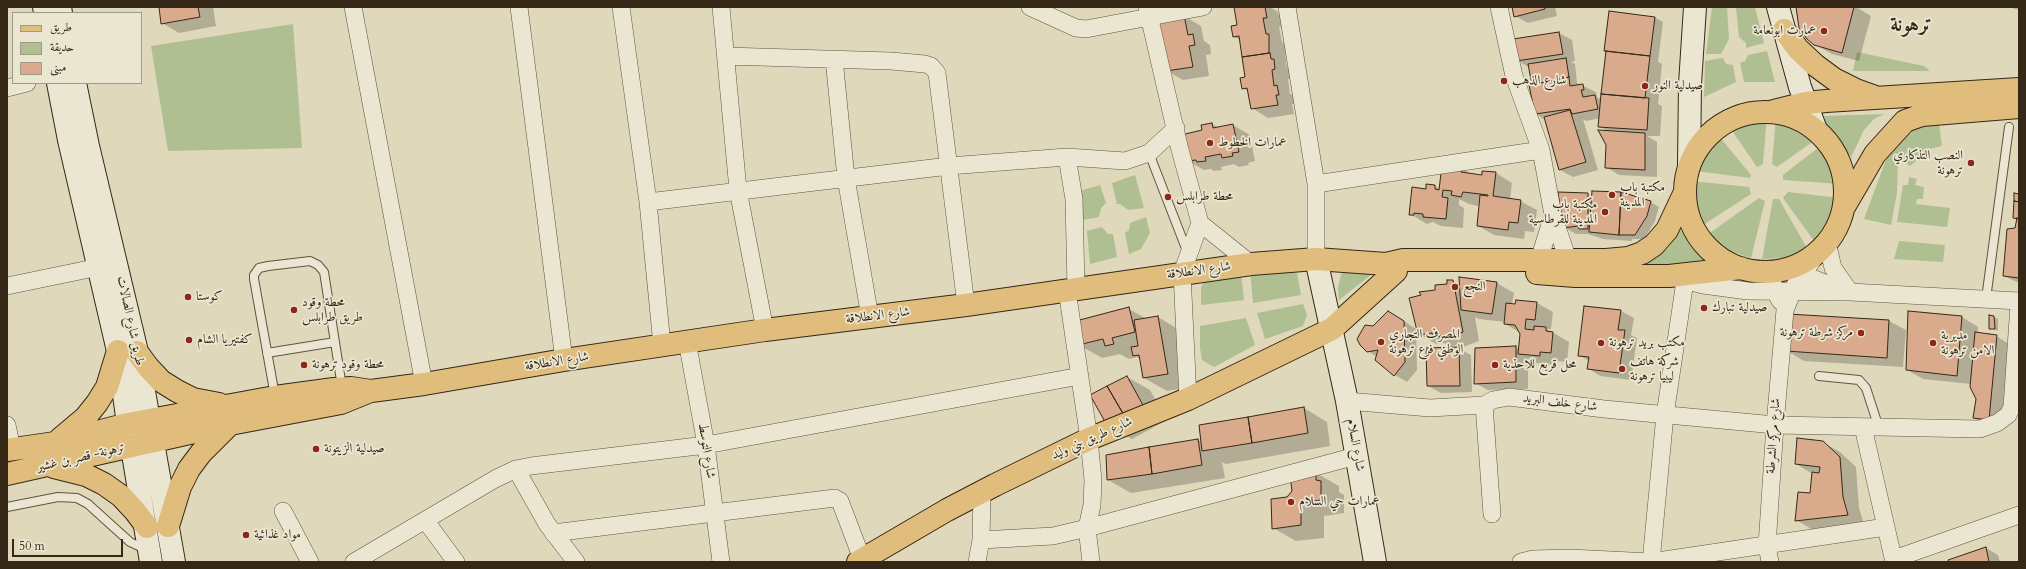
<!DOCTYPE html>
<meta charset="utf-8">
<style>
body{margin:0}
#map{position:relative;width:2026px;height:569px;overflow:hidden;background:#e0d8ba;font-family:Cardo,Amiri,serif}
canvas{display:block}
.frame{position:absolute;inset:0;border:8px solid #352817;pointer-events:none}
.legend{position:absolute;left:12px;top:12px;width:130px;height:72px;box-sizing:border-box;background:#ebe6d2;border:1px solid #a29a87;margin:0;padding:5px 7px;list-style:none;font-size:12px;color:#352817}
.legend li{display:flex;align-items:center;gap:8px;height:20px}
.legend b{width:20px;border:1px solid #a29a87}
.scale{position:absolute;left:12px;top:539px;width:111px;height:18px;box-sizing:border-box;border:2px solid #352817;border-top:0;padding-left:5px;font-size:12px;line-height:14px;white-space:nowrap;color:#352817;-webkit-text-stroke:3px #ebe6d2;paint-order:stroke}
</style>
<div id="map">
<canvas width="2026" height="569"></canvas>
<div class="frame"></div>
<ul class="legend">
<li><b style="height:5px;background:#e0bc7d"></b>طريق</li>
<li><b style="height:11px;background:#afbf92"></b>حديقة</li>
<li><b style="height:11px;background:#d9ab8c"></b>مبنى</li>
</ul>
<div class="scale">50 m</div>
</div>
<script>
const context = document.querySelector('canvas').getContext('2d');
context.lineJoin = 'round';
function fillPath(path, color) {
  context.fillStyle = color;
  context.fill(path, 'evenodd');
}
function shape(rows) {
  const path = new Path2D();
  for (const r of rows) {
    if (r.length === 3) {
      path.moveTo(r[0] + r[2], r[1]);
      path.arc(r[0], r[1], r[2], 0, 2 * Math.PI);
      continue;
    }
    path.moveTo(r[0], r[1]);
    for (let i = 2; i < r.length; i += 2) path.lineTo(r[i], r[i + 1]);
  }
  return path;
}
function strokePath(path, color, width, dash) {
  context.strokeStyle = color;
  context.lineWidth = width;
  context.lineCap = dash ? 'butt' : 'round';
  context.setLineDash(dash || []);
  context.stroke(path);
}
function drawText(font, color, halo, rows, align = 'center') {
  context.font = font + ' Cardo,Amiri,serif';
  context.lineWidth = 3.5;
  context.setLineDash([]);
  context.textBaseline = 'middle';
  context.strokeStyle = halo;
  context.fillStyle = color;
  for (const [text, x, y, turn = 0] of rows) {
    context.save();
    context.translate(x, y);
    context.rotate((+turn || 0) * Math.PI / 180);
    context.textAlign = isNaN(turn) ? turn : align;
    if (halo) context.strokeText(text, 0, 0);
    context.fillText(text, 0, 0);
    context.restore();
  }
}
const green = shape([
 [1712,7,1727,7,1729,39,1721,54,1706,54],
 [1736,7,1755,7,1764,43,1746,48,1746,43,1739,37],
 [293,24,302,148,168,151,151,46],
 [1767,51,1775,82,1744,82,1740,63,1745,61,1748,55],
 [1857,52,1924,66,1930,71,1853,71],
 [1723,58,1726,64,1733,65,1736,82,1704,97,1705,61],
 [1755,113,1767,115,1763,164,1757,167,1726,122],
 [1884,114,1874,119,1864,130,1851,157,1828,132,1824,116],
 [1776,117,1786,117,1796,121,1806,128,1815,140,1777,167,1772,164],
 [1939,123,1942,146,1930,149,1910,166,1898,156,1897,193,1891,225,1864,219,1890,149,1911,130,1924,125],
 [1718,135,1751,175,1750,178,1695,171,1700,150,1710,139],
 [1823,144,1836,165,1840,176,1839,184,1783,180,1783,175],
 [1135,175,1144,208,1128,210,1120,204,1117,204,1112,183],
 [1909,177,1917,179,1915,185,1924,187,1923,199,1917,199,1916,204,1950,208,1947,227,1897,222,1903,185,1908,185],
 [1692,181,1749,187,1751,194,1700,227,1690,199],
 [1100,185,1106,203,1101,208,1099,217,1083,220,1080,191],
 [1788,192,1840,198,1832,225,1817,245,1783,198],
 [1759,198,1765,201,1751,258,1730,251,1713,243,1707,235],
 [1773,199,1779,199,1808,250,1785,258,1762,259],
 [1146,217,1150,233,1141,249,1129,254,1125,233,1129,230,1130,223],
 [1102,227,1108,234,1113,234,1117,257,1090,264,1087,231],
 [1680,229,1693,247,1711,263,1644,266,1668,248],
 [1899,241,1945,245,1943,262,1894,259],
 [1349,268,1376,271,1339,300,1338,288,1341,274],
 [1293,269,1297,273,1301,295,1253,303,1250,270],
 [1241,272,1244,300,1201,305,1201,288,1206,276],
 [1303,304,1307,315,1303,326,1265,339,1257,313],
 [1246,318,1255,345,1214,367,1202,360,1200,348,1200,326]
]);
const shadow = shape([
 [160,7,213,7,216,26,179,33,162,23],
 [1235,7,1270,7,1278,12,1279,16,1282,18,1283,27,1279,27,1282,42,1285,44,1286,63,1287,67,1290,69,1292,79,1288,79,1290,94,1294,96,1295,104,1292,104,1294,114,1268,118,1252,108,1249,92,1243,88,1246,78,1240,40,1234,37,1238,26],
 [1513,7,1555,7,1557,16,1528,23,1515,16],
 [1797,7,1856,7,1871,16,1859,61,1832,54,1814,44],
 [2008,7,2019,7,2019,10],
 [1184,16,1201,26,1204,41,1210,45,1211,54,1206,55,1209,76,1183,80,1167,71],
 [1654,17,1663,22,1658,62,1662,64,1658,104,1662,106,1660,136,1647,136,1657,142,1657,177,1619,175,1606,167,1609,132,1599,126,1600,118,1586,121,1583,119,1598,170,1573,177,1560,170,1545,120,1536,114,1535,85,1530,68,1517,60,1559,33,1572,40,1575,61,1571,62,1575,64,1577,83,1596,92,1597,97,1602,100],
 [1212,124,1219,128,1233,125,1250,135,1255,161,1248,163,1249,165,1239,167,1234,164,1221,167,1222,170,1214,171,1211,169,1204,170,1188,161,1203,131],
 [1461,168,1472,175,1482,176,1496,173,1512,183,1510,200,1520,201,1537,210,1534,232,1525,231,1524,239,1494,235,1478,226,1480,200,1478,206,1469,204,1459,199,1459,205,1464,208,1463,228,1441,226,1433,222,1427,224,1410,214,1426,190,1435,186,1440,189],
 [1587,194,1593,198,1651,202,1659,207,1655,221,1644,239,1632,239,1632,241,1603,239,1588,234,1576,234,1564,227],
 [2019,195,2019,283,2004,276,2016,229,2017,220,2014,218],
 [1460,279,1497,283,1514,293,1512,304,1537,303,1553,312,1551,329,1547,329,1569,342,1567,362,1557,361,1556,365,1536,363,1528,359,1528,389,1488,390,1475,383,1516,347,1520,350,1521,333,1505,324,1505,322,1479,319,1475,317,1479,341,1463,347,1458,344,1451,347,1444,343,1436,344,1419,334,1437,291,1453,281,1460,285],
 [1584,308,1621,311,1634,318,1631,335,1637,338,1631,380,1600,376,1588,368,1589,361,1579,355],
 [1129,309,1147,319,1158,317,1181,331,1191,387,1167,391,1144,378,1140,359,1137,357,1129,359,1120,354,1102,358,1079,345],
 [1789,315,1889,321,1906,330,1903,367,1804,361,1787,351],
 [1962,317,1978,327,1978,334,1996,336,2009,344,2001,427,1987,425,1974,418,1977,399,1971,384,1923,379,1907,370],
 [1994,317,1998,319,1998,331,1990,328],
 [1401,319,1416,329,1417,370,1407,382,1395,375,1377,357,1368,351,1374,327],
 [1458,348,1471,355,1472,392,1441,393,1428,386],
 [1127,377,1150,390,1167,420,1132,439,1108,426],
 [1304,408,1327,422,1330,446,1226,464,1222,462,1225,478,1131,493,1108,480,1198,440,1202,442],
 [1822,442,1840,452,1856,467,1859,508,1864,524,1813,530,1796,520,1811,494,1813,474,1796,464],
 [1316,473,1339,486,1339,492,1344,495,1344,513,1324,516,1324,538,1296,541,1273,528,1293,491],
 [1986,548,1998,555,2000,562,1950,562]
]);
const building = shape([
 [159,7,198,7,200,17,161,24,159,7],
 [1234,7,1265,7,1267,18,1263,18,1266,34,1269,34,1269,53,1242,57,1239,36,1233,37,1231,26,1237,25,1234,7],
 [1512,7,1545,7,1545,9,1514,17,1512,7],
 [1796,7,1854,7,1842,53,1814,45,1807,39,1799,28,1796,7],
 [1609,11,1655,17,1650,56,1604,51,1609,11],
 [1184,15,1188,35,1193,34,1195,45,1189,46,1193,67,1166,71,1157,20,1184,15],
 [1559,32,1563,54,1516,61,1513,39,1559,32],
 [1606,51,1650,56,1645,98,1601,94,1606,51],
 [1270,53,1271,59,1274,59,1275,69,1272,70,1274,86,1277,85,1279,95,1276,95,1278,105,1251,109,1247,88,1242,89,1240,78,1245,77,1242,57,1270,53],
 [1566,58,1569,77,1532,85,1528,64,1566,58],
 [1569,77,1570,86,1583,84,1584,90,1581,90,1583,97,1595,95,1598,109,1572,114,1570,109,1535,114,1529,85,1569,77],
 [1601,94,1649,98,1647,130,1598,127,1601,94],
 [1570,110,1586,162,1559,170,1544,117,1570,110],
 [1212,123,1213,128,1233,124,1239,152,1232,153,1233,156,1222,158,1221,154,1205,157,1206,161,1197,162,1196,160,1187,161,1181,135,1202,130,1201,125,1212,123],
 [1598,130,1645,133,1645,170,1605,168,1606,145,1598,130],
 [1442,165,1461,167,1461,172,1482,175,1482,171,1496,172,1493,196,1521,200,1518,223,1509,222,1508,230,1477,226,1480,195,1488,196,1488,195,1463,192,1461,197,1451,195,1452,191,1443,190,1442,197,1448,198,1446,219,1423,217,1423,214,1414,213,1414,215,1409,215,1412,187,1426,189,1426,184,1435,185,1435,189,1439,190,1442,165],
 [1592,191,1621,192,1619,235,1589,232,1592,191],
 [1558,192,1588,193,1588,229,1579,229,1578,226,1563,228,1558,192],
 [1621,192,1651,201,1647,216,1635,235,1619,235,1621,192],
 [2014,193,2019,194,2019,202,2014,201,2014,193],
 [2014,201,2019,202,2019,219,2013,218,2014,201],
 [2017,218,2019,219,2019,278,2003,276,2007,229,2015,228,2017,218],
 [1459,277,1497,282,1492,314,1461,310,1459,277],
 [1447,280,1453,280,1463,332,1446,338,1444,335,1434,338,1432,333,1418,335,1409,298,1421,295,1419,292,1435,290,1435,285,1447,284,1447,280],
 [1516,300,1537,302,1535,320,1526,319,1525,329,1534,330,1534,326,1546,327,1546,331,1553,332,1551,353,1540,352,1540,356,1518,354,1520,334,1515,325,1504,324,1506,303,1515,304,1516,300],
 [1584,306,1621,310,1618,330,1625,330,1619,373,1587,369,1589,357,1578,356,1584,306],
 [1129,307,1135,332,1112,338,1114,344,1105,346,1103,339,1078,345,1072,322,1129,307],
 [1388,311,1404,321,1405,362,1394,376,1375,360,1378,350,1367,352,1360,345,1357,339,1365,325,1373,326,1388,311],
 [1908,311,1962,316,1957,376,1906,370,1908,311],
 [1788,314,1889,320,1887,358,1786,351,1788,314],
 [1989,315,1994,316,1995,329,1989,329,1989,315],
 [1158,316,1168,374,1143,378,1139,355,1133,356,1131,347,1138,346,1134,320,1158,316],
 [1975,332,1997,335,1989,420,1973,418,1976,399,1970,387,1975,332],
 [1516,346,1516,382,1474,384,1475,348,1516,346],
 [1459,347,1460,386,1427,386,1426,348,1459,347],
 [1127,376,1144,407,1125,417,1107,386,1127,376],
 [1107,386,1125,417,1108,427,1090,395,1107,386],
 [1304,407,1308,433,1252,443,1248,417,1304,407],
 [1248,417,1252,443,1202,451,1199,425,1248,417],
 [1797,438,1823,441,1840,457,1843,497,1848,515,1795,521,1798,492,1810,493,1812,472,1819,473,1820,467,1795,464,1797,438],
 [1198,439,1202,465,1152,474,1149,447,1198,439],
 [1149,447,1152,474,1107,480,1106,455,1149,447],
 [1316,472,1316,480,1321,481,1321,500,1301,503,1301,525,1272,529,1271,499,1287,497,1292,491,1290,476,1316,472],
 [1986,547,1989,562,1949,562,1948,560,1986,547]
]);
const lane = shape([
 [1149,153,1187,251],
 [1986,299,2009,127],
 [267,353,335,342],
 [1819,376,1859,380,1866,388,1879,428],
 [275,396,254,279,254,275,259,268,268,266,310,261,318,265,324,272,342,387],
 [7,507,58,497,77,498,88,504,130,542,147,550]
]);
const street = shape([
 [353,7,424,384],
 [519,7,564,360],
 [621,7,648,202,662,345],
 [721,7,738,190,765,330],
 [1030,7,1076,28,1086,29,1203,7],
 [1147,7,1179,146,1200,223,1182,273,1188,399],
 [1287,7,1316,184,1316,259],
 [1499,7,1514,76,1541,150,1553,215,1568,260],
 [726,56,891,61,925,64,931,66,937,73,966,305],
 [834,59,846,178,870,317],
 [7,88,27,83],
 [1067,157,1125,161,1149,153,1176,128],
 [1316,184,1541,150],
 [648,202,949,166,1067,157,1074,199,1076,288],
 [1200,223,1251,264],
 [1827,242,1833,268,1850,292],
 [1539,260,1553,215],
 [1788,268,1837,288],
 [1770,271,1775,291,1780,301],
 [1677,278,1703,285,1748,291,1850,292,2019,301],
 [7,286,99,267],
 [687,341,706,445,721,562],
 [1347,401,1430,408,1484,405,1493,400,1509,397,1604,409,1775,425,1980,429,1997,423,2008,415,2012,407,2019,304],
 [1484,405,1492,514],
 [7,425,12,449],
 [1863,427,1894,562],
 [516,469,547,524,576,562],
 [982,492,981,540,1053,536,1087,528,1092,505,1093,480,1089,439,1067,290],
 [283,511,310,562],
 [425,520,456,562],
 [553,533,835,498,840,501,862,559],
 [1894,559,2019,515],
 [354,562,495,479,516,469,531,466,706,445,1080,376],
 [977,562,981,540],
 [1091,562,1087,528,1356,456],
 [1521,562,1533,559,1570,558,1651,562,1886,527],
 [1651,562,1665,415,1685,281],
 [1770,562,1767,546,1775,425,1785,310,1796,283,1820,250]
]);
const secondary = shape([
 [44,7,45,13],
 [60,7,61,13],
 [1778,7,1800,87,1816,130],
 [58,83,69,140,118,351,128,424,151,562],
 [75,83,88,146,137,352,174,562],
 [1689,164,1690,84,1695,7],
 [1316,259,1347,401,1375,562]
]);
const primary = shape([
 [858,562,947,510,995,485,1089,439,1188,399,1332,329,1396,271]
]);
const highway = shape([
 [1784,30,1798,49,1815,65,1834,79,1856,90,1873,96],
 [1774,111,1806,103,1826,101,2019,89],
 [1765,192,80],
 [1844,207,1875,154,1905,121,1922,115,2019,107],
 [1537,273,1575,276,1669,276,1741,268],
 [137,352,148,367,161,381,177,391,193,399,219,404],
 [60,439,85,418,97,403,107,387,118,351],
 [7,450,55,443,128,424,275,397,334,389,351,388,371,391,424,384,564,360,765,330,966,305,1251,264,1316,259,1386,264,1403,260,1606,260,1628,258,1642,253,1654,245,1667,230,1684,194],
 [54,467,86,475,104,484,121,496,135,511,147,527],
 [7,474,230,424,341,403,368,392],
 [168,526,180,487,189,469,201,453,229,425]
]);
const markers = [
 [1824,31,4,"#8f2418"],
 [1504,81,4,"#8f2418"],
 [1645,86,4,"#8f2418"],
 [1210,143,4,"#8f2418"],
 [1971,163,4,"#8f2418"],
 [1612,195,4,"#8f2418"],
 [1168,197,4,"#8f2418"],
 [1605,212,4,"#8f2418"],
 [1455,287,4,"#8f2418"],
 [188,297,4,"#8f2418"],
 [1704,308,4,"#8f2418"],
 [294,310,4,"#8f2418"],
 [1861,333,4,"#8f2418"],
 [189,340,4,"#8f2418"],
 [1381,342,4,"#8f2418"],
 [1601,343,4,"#8f2418"],
 [1933,343,4,"#8f2418"],
 [304,365,4,"#8f2418"],
 [1495,365,4,"#8f2418"],
 [1622,369,4,"#8f2418"],
 [316,449,4,"#8f2418"],
 [1291,502,4,"#8f2418"],
 [246,535,4,"#8f2418"]
];
const poiNames = [
 ["عمارت ابونعامة",1816,31,"right"],
 ["شارع الذهب",1512,81],
 ["صيدلية النور",1653,86],
 ["عمارات الخطوط",1218,143],
 ["النصب التذكاري",1963,156,"right"],
 ["ترهونة",1963,171,"right"],
 ["مكتبة باب",1620,188],
 ["المدينة",1620,203],
 ["محطة طرابلس",1176,197],
 ["مكتبة باب",1597,205,"right"],
 ["المدينة للقرطاسية",1597,220,"right"],
 ["النجع",1463,287],
 ["كوستا",196,297],
 ["محطة وقود",302,303],
 ["طريق طرابلس",302,318],
 ["صيدلية تبارك",1712,308],
 ["مركز شرطة ترهونة",1853,333,"right"],
 ["المصرف التجاري",1389,335],
 ["الوطني فرع ترهونة",1389,350],
 ["مديرية",1941,336],
 ["الامن ترهونة",1941,351],
 ["كفتيريا الشام",197,340],
 ["مكتب بريد ترهونة",1609,343],
 ["شركة هاتف",1630,362],
 ["ليبيا ترهونة",1630,377],
 ["محطة وقود ترهونة",312,365],
 ["محل قربع للاحذية",1503,365],
 ["صيدلية الزيتونة",324,449],
 ["عمارات حي السلام",1299,502],
 ["مواد غذائية",254,535]
];
const streetNames = [
 ["شارع الانطلاقة",1199,271,-8],
 ["شارع الانطلاقة",878,316,-7],
 ["طريق شارع الصالات",130,321,78],
 ["شارع الانطلاقة",557,362,-9],
 ["شارع خلف البريد",1560,403,7],
 ["شارع مركز الشرطة",1774,436,-86],
 ["شارع طريق بني وليد",1092,439,-24],
 ["شارع السلام",1355,445,80],
 ["شارع التوسط",706,451,81],
 ["ترهونة- قصر بن غشير",81,458,-13]
];
const townNames = [
 ["ترهونة",1911,26]
];
fillPath(green, '#afbf92');
fillPath(shadow, '#0003');
fillPath(building, '#d9ab8c');
strokePath(building, '#352817', 1);
strokePath(lane, '#605440', 10);
strokePath(street, '#605440', 18);
strokePath(secondary, '#352817', 24);
strokePath(primary, '#352817', 24);
strokePath(highway, '#352817', 24);
strokePath(lane, '#ebe6d2', 8);
strokePath(street, '#ebe6d2', 17);
strokePath(secondary, '#ebe6d2', 22);
strokePath(primary, '#e0bc7d', 22);
strokePath(highway, '#e0bc7d', 22);
for (const [x, y, r, color] of markers) {
  const dot = new Path2D();
  dot.arc(x, y, r, 0, 2 * Math.PI);
  context.fillStyle = color;
  context.fill(dot);
  strokePath(dot, '#ebe6d2', 1.5);
}
drawText('13px', '#352817', '#ebe6d2', poiNames, 'left');
drawText('13px', '#352817', '#ebe6d2', streetNames);
drawText('bold 21px', '#352817', '#ebe6d2', townNames);
</script>
